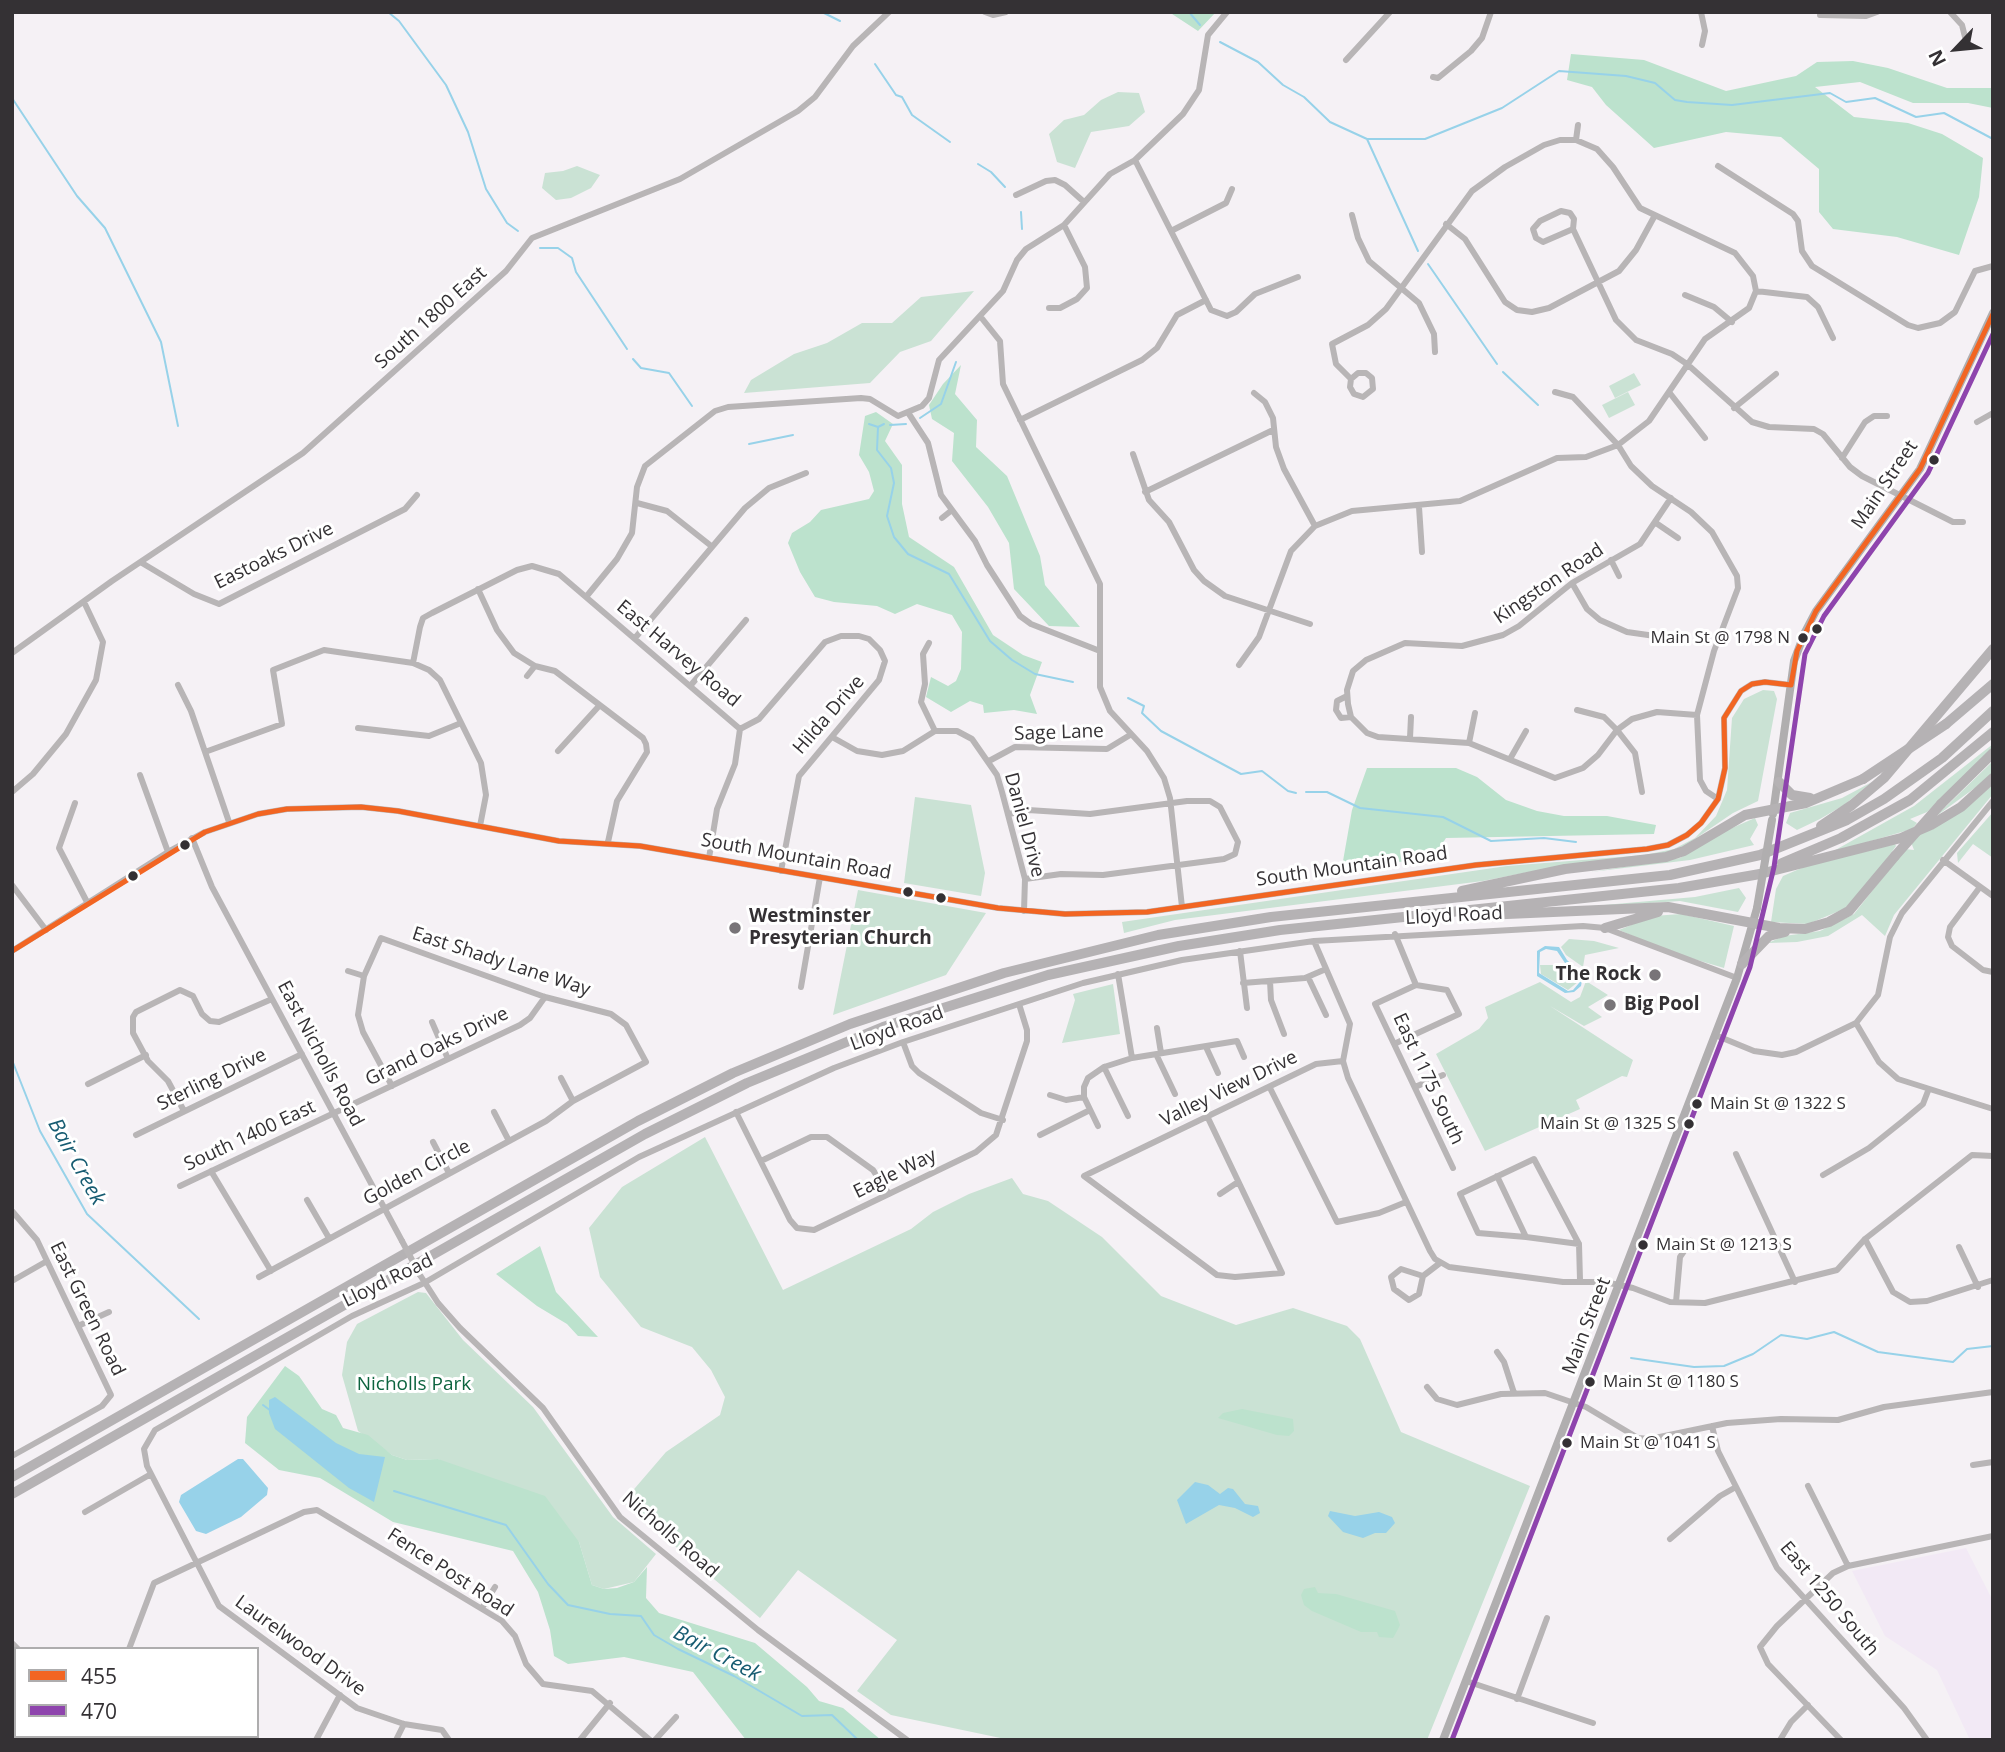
<!DOCTYPE html>
<style>
body{margin:0}
#map{position:relative;width:2005px;height:1752px;overflow:hidden;background:#f5f1f5;font-family:"Open Sans",sans-serif}
canvas{display:block}
.frame{position:absolute;inset:0;border:14px solid #343134;pointer-events:none}
.legend{position:absolute;left:14px;top:1647px;width:245px;height:91px;box-sizing:border-box;background:#fff;border:2px solid #aeadae;margin:0;padding:9px 12px;list-style:none;font-size:21px;color:#343134}
.legend li{display:flex;align-items:center;gap:14px;height:35px}
.legend b{width:35px;border:2px solid #aeadae}
.north{position:absolute;left:1921px;top:14px;width:70px;height:70px;-webkit-text-stroke:5px #fff;paint-order:stroke;rotate:244deg;font-size:19px;font-weight:700;line-height:28px;text-align:center;color:#343134}
.north::after{content:'';display:block;margin:auto;width:24px;height:32px;background:#343134;clip-path:polygon(50% 0,100% 100%,50% 72%,0 100%)}
</style>
<div id="map">
<canvas width="2005" height="1752"></canvas>
<div class="frame"></div>
<ul class="legend">
<li><b style="height:9px;background:#f26522"></b>455</li>
<li><b style="height:9px;background:#8e44ad"></b>470</li>
</ul>
<div class="north">N</div>
</div>
<script>
const context = document.querySelector('canvas').getContext('2d');
context.lineJoin = 'round';
function fillPath(path, color) {
  context.fillStyle = color;
  context.fill(path, 'evenodd');
}
function shape(rows) {
  const path = new Path2D();
  for (const r of rows) {
    path.moveTo(r[0], r[1]);
    for (let i = 2; i < r.length; i += 2) path.lineTo(r[i], r[i + 1]);
  }
  return path;
}
function strokePath(path, color, width, dash) {
  context.strokeStyle = color;
  context.lineWidth = width;
  context.lineCap = dash ? 'butt' : 'round';
  context.setLineDash(dash || []);
  context.stroke(path);
}
function drawText(font, color, halo, rows, align = 'center') {
  context.font = font + ' "Open Sans",sans-serif';
  context.lineWidth = 6;
  context.setLineDash([]);
  context.textBaseline = 'middle';
  context.strokeStyle = halo;
  context.fillStyle = color;
  for (const [text, x, y, turn = 0] of rows) {
    context.save();
    context.translate(x, y);
    context.rotate((+turn || 0) * Math.PI / 180);
    context.textAlign = isNaN(turn) ? turn : align;
    if (halo) context.strokeText(text, 0, 0);
    context.fillText(text, 0, 0);
    context.restore();
  }
}
const education = shape([
 [1966,1548,1993,1601,1993,1740,1970,1740,1937,1670,1885,1636,1852,1571]
]);
const green = shape([
 [1118,92,1139,93,1145,112,1129,126,1091,132,1075,168,1057,162,1049,134,1064,120,1084,115,1101,100],
 [577,166,600,175,591,188,571,198,556,200,542,188,545,173,563,171],
 [974,291,931,341,900,352,870,383,744,393,751,380,794,354,827,343,862,323,892,323,921,297],
 [1634,373,1641,385,1615,398,1609,386],
 [1628,392,1635,405,1609,418,1602,405],
 [1763,690,1774,691,1777,699,1758,801,1733,813,1686,845,1660,855,1570,864,1483,881,1175,920,1124,933,1122,922,1507,866,1644,855,1674,849,1695,838,1716,816,1727,790,1732,718,1744,699],
 [1993,744,1993,750,1927,812,1910,819,1917,823,1912,829,1830,853,1914,806],
 [1993,761,1993,773,1983,782,1935,817],
 [1872,782,1844,805,1820,819,1797,830,1786,823,1790,813,1842,798],
 [1993,784,1993,794,1894,915,1885,936,1862,915,1828,936,1797,942,1768,943,1784,936,1820,931,1854,914,1905,849,1914,850,1911,842,1917,836,1971,804],
 [915,797,971,805,985,873,981,896,904,883],
 [1993,812,1993,858,1973,844,1958,863,1957,853],
 [1755,818,1758,825,1750,839,1754,845,1690,860,1591,872,1680,858,1725,831],
 [1895,844,1896,846,1866,888,1844,909,1808,924,1771,922,1776,889,1783,876,1804,867],
 [1739,888,1746,898,1738,912,1680,901,1547,910,1695,897],
 [858,890,986,913,946,975,833,1015],
 [1681,914,1734,926,1724,968,1670,952,1619,930,1653,916],
 [1569,939,1594,941,1619,948,1585,955,1583,967,1566,955,1561,947],
 [1540,965,1565,965,1577,973,1578,982,1568,990,1541,974],
 [1586,981,1608,995,1588,1007,1602,1017,1584,1026,1550,1006,1633,1060,1627,1077,1622,1076,1576,1100,1580,1109,1485,1151,1436,1054,1479,1029,1488,1018,1485,1007,1540,982,1571,1002,1580,997],
 [1113,984,1120,1034,1062,1043,1075,1000,1073,994],
 [705,1137,783,1290,911,1229,933,1212,969,1194,1012,1178,1023,1194,1048,1201,1102,1237,1161,1296,1236,1325,1293,1308,1347,1326,1360,1339,1401,1432,1530,1486,1427,1740,1010,1740,891,1715,857,1691,897,1640,798,1570,760,1618,623,1502,666,1452,720,1415,725,1397,711,1370,692,1347,641,1327,600,1277,589,1228,622,1187],
 [418,1292,426,1293,463,1340,533,1407,613,1517,656,1554,634,1582,604,1589,592,1585,579,1542,438,1459,407,1460,392,1455,358,1431,342,1375,347,1342,357,1324]
]);
const forest = shape([
 [1169,12,1216,12,1198,31],
 [1571,54,1644,60,1726,91,1796,76,1817,62,1853,61,1888,68,1947,88,1993,88,1993,108,1968,103,1913,103,1860,82,1815,87,1854,117,1908,123,1942,134,1983,158,1979,197,1959,255,1897,237,1833,229,1819,212,1819,169,1781,137,1726,132,1654,148,1606,105,1592,87,1567,80],
 [961,365,955,394,977,420,976,447,1007,476,1040,556,1045,585,1080,627,1049,626,1014,589,1009,543,988,507,952,461,954,433,932,419,929,405,943,384],
 [876,412,893,424,885,441,902,465,902,504,909,537,954,567,993,635,1023,655,1042,662,1030,695,1037,714,1014,710,984,713,983,705,970,701,951,712,926,697,931,677,948,686,956,681,961,669,962,632,952,615,917,604,895,614,877,606,834,602,815,597,800,572,788,543,792,533,810,522,821,510,869,499,874,491,869,472,859,455,865,416],
 [1367,768,1456,768,1477,777,1506,800,1537,811,1564,816,1607,816,1656,825,1654,834,1446,838,1433,858,1356,867,1343,861,1352,810],
 [540,1246,556,1292,598,1337,578,1336,567,1324,537,1306,496,1274],
 [285,1366,299,1376,322,1409,336,1415,343,1428,368,1435,392,1455,407,1460,438,1459,545,1496,579,1542,592,1585,604,1589,617,1588,634,1582,647,1567,646,1598,659,1613,755,1643,807,1687,819,1701,843,1708,881,1740,746,1740,693,1672,624,1657,568,1664,554,1656,550,1630,538,1592,513,1551,393,1522,320,1478,279,1470,245,1443,247,1417],
 [1242,1409,1293,1419,1294,1431,1289,1436,1277,1435,1218,1418,1223,1413],
 [1315,1587,1318,1593,1336,1594,1395,1611,1400,1625,1397,1631,1393,1638,1379,1637,1377,1632,1361,1632,1312,1611,1304,1605,1301,1595,1304,1589]
]);
const water = shape([
 [1545,946,1559,947,1567,960,1583,975,1581,986,1574,992,1565,993,1537,976,1537,951],
 [1546,949,1557,951,1565,963,1578,974,1579,983,1573,990,1568,991,1539,973,1540,952],
 [275,1397,336,1443,359,1454,385,1457,374,1502,349,1488,275,1429,269,1413,269,1400],
 [238,1459,243,1459,268,1488,267,1495,241,1517,206,1534,196,1531,179,1502,181,1495],
 [1195,1482,1208,1485,1220,1494,1228,1488,1233,1489,1245,1504,1258,1506,1260,1513,1253,1517,1235,1508,1219,1505,1186,1524,1177,1500],
 [1330,1511,1355,1516,1379,1512,1392,1517,1395,1523,1386,1533,1375,1533,1363,1538,1343,1532,1328,1516]
]);
const stream = shape([
 [388,12,399,21,446,85,468,132,486,189,507,223,518,231],
 [822,12,840,21],
 [1189,12,1200,25],
 [1220,42,1258,62,1283,85,1304,97,1330,122,1367,139,1418,251],
 [875,64,896,95,902,97,912,115,950,142],
 [12,98,77,196,105,228,161,342,178,426],
 [1367,139,1425,139,1502,108,1559,71,1626,76,1655,83,1675,100,1687,102,1732,105,1830,93,1846,102,1875,98,1916,117,1944,113,1993,139],
 [978,164,991,172,1005,187],
 [1021,212,1022,229],
 [540,248,558,248,572,258,576,272,627,349],
 [1428,264,1497,364],
 [633,359,641,368,669,373,692,406],
 [1503,372,1538,405],
 [920,418,941,404,956,362],
 [869,424,878,427],
 [884,424,878,427,877,450,891,468,894,483,887,516,894,537,908,554,949,574,990,641,1012,660,1035,674,1073,682],
 [890,425,906,424],
 [749,444,793,435],
 [1128,698,1144,706,1142,713,1161,731,1241,774,1262,771,1288,791,1296,793],
 [1306,792,1327,792,1360,808,1443,817,1491,841,1544,838,1576,842],
 [12,1060,40,1131,87,1214,199,1319],
 [1631,1358,1694,1367,1724,1366,1753,1354,1781,1335,1807,1339,1834,1332,1878,1352,1953,1362,1967,1349,1993,1346],
 [263,1405,271,1411],
 [394,1491,506,1525,548,1584,568,1605,610,1614,641,1616,654,1635,678,1649,734,1676,802,1716,832,1715,858,1740]
]);
const minor = shape([
 [985,12,993,15,1006,12],
 [1701,12,1705,31,1702,45],
 [1950,12,1962,25,1965,37],
 [1820,15,1866,16,1877,12],
 [1346,60,1390,12],
 [1433,77,1438,78,1471,51,1482,38,1491,12],
 [1576,140,1578,125],
 [1135,160,1211,310,1227,316,1236,312,1255,294,1298,277],
 [1718,166,1793,214,1798,221,1802,251,1812,266,1908,325,1918,328,1940,323,1955,312,1975,271,1993,266],
 [1016,195,1046,181,1055,180,1065,185,1084,202],
 [1352,215,1358,238,1369,261,1419,303,1434,334,1435,352],
 [1446,224,1465,239,1505,302,1517,310,1532,312,1549,308,1619,271,1636,250,1654,217],
 [1573,229,1543,242,1536,238,1533,229,1540,221,1561,211,1570,213,1574,219,1573,229,1616,320,1636,340,1672,354,1687,364,1752,422,1769,427,1814,429,1823,434,1850,467,1862,476,1953,522,1963,522],
 [1171,231,1226,203,1232,189],
 [1756,291,1807,297,1818,307,1833,338],
 [1685,295,1714,307,1732,322],
 [1049,308,1060,308,1077,299,1087,288,1085,267,1064,225],
 [980,316,1000,341,1003,384,1100,584,1100,687,1110,711,1147,751,1164,778,1170,798,1182,907],
 [1555,392,1573,397,1618,445,1631,466,1652,486,1691,512,1712,532,1737,576,1738,588,1714,651,1697,715,1700,780,1706,791,1718,799],
 [1669,392,1705,438],
 [1254,393,1265,402,1273,418,1276,447,1284,469,1315,526],
 [1734,408,1776,374],
 [909,414,928,443,941,495,975,541,987,565,1020,616,1031,624,1100,651],
 [1020,420,1142,360,1157,348,1177,315,1206,300],
 [1977,422,1993,413],
 [1133,454,1149,500,1169,522,1194,570,1204,581,1225,596,1310,624],
 [1842,458,1865,422,1874,416,1887,416],
 [1145,492,1273,430],
 [1671,498,1640,544,1572,583,1519,626,1503,635,1462,646,1405,643,1366,660,1353,671,1347,690,1348,704,1351,717,1367,733,1378,737,1469,743,1555,778,1583,768,1598,755,1617,730,1632,719,1657,712,1697,715],
 [637,503,667,511,710,545],
 [1419,507,1422,552],
 [942,518,952,510],
 [1656,523,1678,538],
 [1611,560,1619,576],
 [142,563,194,594,219,604,405,509,417,495],
 [1572,583,1587,609,1600,620,1627,632,1669,638,1680,635],
 [478,589,497,630,514,653,535,666,555,671,643,738,646,744,647,752,617,801,608,842],
 [586,597,617,559,632,533,637,487,645,466,715,411,728,407,861,398,870,399,898,416,922,406,929,398,939,360,1003,291,1017,260,1026,249,1064,225,1110,174,1135,160,1183,114,1199,90,1208,35,1227,12],
 [635,638,745,508,769,488,806,473],
 [929,643,923,654,925,684,921,702,935,731],
 [12,653,112,581,303,453,506,271,532,238,680,179,798,111,815,97,853,46,889,12],
 [413,663,420,627,423,618,432,613,517,570,532,566,559,574,740,729,735,764,717,809,709,858],
 [1239,665,1259,637,1291,551,1315,526,1352,511,1460,501,1557,458,1586,457,1618,445,1649,421,1705,339,1749,308,1756,291,1753,276,1735,253,1640,208,1613,167,1597,149,1576,140,1560,140,1544,145,1505,167,1472,191,1386,309,1368,325,1332,344,1336,364,1351,379,1358,373,1366,373,1372,378,1373,389,1363,397,1354,394,1350,387,1351,379],
 [527,676,535,666],
 [178,685,191,711,229,822],
 [691,685,746,620],
 [1347,696,1337,701,1336,710,1341,718,1351,717],
 [1577,710,1604,717,1617,730,1635,753,1642,792],
 [358,728,429,736,461,723],
 [740,729,759,719,825,642,841,636,859,636,869,639,880,650,885,661,879,680,799,776,781,871],
 [832,737,857,751,882,755,903,751,935,731,957,731,972,739,997,775,1002,792,1025,879,1024,911],
 [1410,738,1411,717],
 [1469,743,1475,713],
 [558,751,599,706],
 [205,752,282,724,273,670,324,650,413,663,429,670,440,680,481,763,486,795,480,826],
 [1510,759,1526,731],
 [989,761,1015,747,1107,749,1130,735],
 [140,775,168,852],
 [12,792,33,774,66,734,96,680,103,642,84,602],
 [75,803,59,848,87,902],
 [1009,814,1028,810,1090,814,1187,801,1210,801,1220,807,1238,842,1235,854,1224,859,1103,875,1061,874,1025,879],
 [192,838,212,887,402,1241],
 [1943,860,1993,896],
 [12,885,46,930],
 [1980,887,1950,927,1948,937,1952,946,1983,970,1993,972],
 [1395,934,1416,985],
 [1314,941,1350,1024,1343,1061,1348,1078,1430,1251,1435,1259,1449,1267,1563,1282,1605,1282,1633,1288,1670,1302,1705,1303,1837,1270,1865,1239,1972,1155,1993,1156],
 [12,951,168,852,205,832,258,814,287,809,361,807,398,811,559,841,640,846,998,908,1065,914,1147,912,1476,865,1647,849,1668,845,1687,835,1701,823,1718,799,1725,768,1724,718,1741,691,1752,684,1765,682,1791,685],
 [1240,951,1247,1008],
 [348,971,364,976],
 [1118,974,1132,1058],
 [1308,977,1326,1015],
 [1270,981,1271,1000,1284,1034],
 [1243,983,1305,978,1326,969],
 [801,987,820,877],
 [432,1022,448,1059],
 [1856,1023,1879,1062,1898,1079,1993,1109],
 [1157,1028,1161,1053],
 [1715,1035,1754,1051,1782,1055,1796,1052,1856,1023,1878,995,1890,937,1902,913,1993,801],
 [903,1042,912,1066,919,1073,981,1113,1003,1120],
 [1394,1044,1459,1014,1447,990,1416,985,1375,1004,1453,1168],
 [1206,1047,1218,1073],
 [1156,1054,1175,1094],
 [1104,1067,1128,1116],
 [561,1078,573,1101],
 [88,1084,146,1055],
 [1415,1087,1443,1075],
 [1270,1088,1337,1222,1379,1213,1406,1202],
 [1050,1095,1066,1100,1084,1097],
 [184,1111,168,1081,148,1061,133,1033,133,1017,136,1012,180,990,193,996,202,1014,210,1021,219,1022,272,999],
 [494,1112,509,1141],
 [736,1112,790,1220,797,1228,814,1230,976,1152,996,1135,1027,1041,1027,1030,1019,1004],
 [1208,1118,1282,1273,1235,1277,1217,1275,1084,1176,1316,1064,1343,1061],
 [1098,1126,1084,1097,1084,1087,1088,1078,1104,1067,1132,1058,1237,1041,1244,1057],
 [136,1135,302,1054],
 [1040,1135,1090,1110],
 [433,1142,449,1173],
 [1736,1154,1795,1282],
 [761,1161,811,1137,827,1137,873,1170,889,1194],
 [211,1171,271,1271],
 [1823,1175,1869,1148,1904,1120,1923,1104,1928,1091],
 [1497,1176,1526,1237,1579,1244],
 [180,1186,520,1025,530,1018,545,997],
 [1220,1194,1238,1182],
 [307,1200,329,1238],
 [12,1211,37,1240,111,1395,102,1406,12,1456],
 [1526,1237,1478,1233,1460,1194,1534,1159,1579,1244,1580,1280],
 [1865,1239,1893,1292,1910,1302,1927,1301,1993,1280],
 [1959,1247,1978,1287],
 [420,1275,438,1303,460,1328,543,1408,620,1517,758,1630,907,1740],
 [1423,1276,1419,1294,1409,1300,1394,1289,1391,1277,1401,1269,1423,1276,1440,1263],
 [259,1277,546,1121,573,1101,646,1062,626,1025,611,1014,545,997,381,938,364,976,358,1015,363,1032,392,1086],
 [12,1281,47,1261],
 [1676,1302,1680,1257,1691,1241],
 [78,1326,109,1312],
 [1497,1352,1504,1362,1514,1393],
 [1427,1387,1437,1399,1457,1405,1501,1394,1545,1393,1586,1407,1638,1438,1650,1439,1727,1423,1781,1419,1838,1420,1884,1407,1993,1392],
 [1712,1426,1718,1451,1777,1568,1904,1708,1927,1740],
 [1973,1465,1993,1462],
 [1808,1486,1848,1566],
 [85,1512,151,1474],
 [1670,1539,1720,1496,1736,1487],
 [482,1608,495,1587],
 [12,1643,18,1649],
 [129,1649,154,1583,304,1512,317,1510,502,1621,515,1636,526,1664,543,1684,592,1691,650,1740],
 [1466,1681,1593,1723],
 [1517,1699,1547,1618],
 [170,1736,173,1740],
 [90,1740,92,1736],
 [316,1740,340,1695],
 [396,1740,404,1724],
 [449,1740,442,1730,404,1724,357,1708,219,1606,147,1466,144,1449,155,1430,352,1316,424,1283,639,1157,834,1068,903,1042,1083,983,1182,960,1314,941,1583,926,1605,928,1737,978],
 [580,1740,610,1703],
 [655,1740,676,1717],
 [1780,1740,1791,1722,1808,1705],
 [1841,1740,1768,1664,1760,1647,1777,1626,1833,1573,1848,1566,1993,1536]
]);
const major = shape([
 [1773,814,1794,661,1805,632,1816,611,1920,469,1993,313],
 [1443,1740,1737,978,1757,908]
]);
const highway = shape([
 [1946,724,1993,684],
 [1779,782,1792,795,1810,798],
 [1941,804,1993,753],
 [1821,826,1852,805,1884,778,1993,649],
 [1782,863,1841,838,1910,800,1993,732],
 [1462,891,1565,869,1666,857,1684,851,1745,815,1806,803,1863,779],
 [1484,915,1668,907,1779,928,1805,929,1829,922,1849,911,1895,856],
 [1605,928,1658,912],
 [1742,964,1769,936,1785,932],
 [12,1477,638,1121,733,1073,850,1024,1004,973,1158,935,1271,917,1670,875,1760,855,1847,820,1884,799,1942,758,1993,711],
 [12,1494,645,1134,747,1083,883,1027,1048,975,1179,946,1280,930,1679,888,1760,874,1901,838,1931,825,1961,807,1993,778]
]);
const minorBridge = shape([
 [402,1241,420,1275]
]);
const majorBridge = shape([
 [1757,908,1772,820]
]);
const highwayBridge = shape([
 [1863,779,1946,724],
 [1895,856,1941,804]
]);
const bus1 = shape([
 [1791,685,1797,651,1816,611,1920,469,1993,314],
 [12,951,205,832,258,814,287,809,361,807,398,811,559,841,640,846,998,908,1065,914,1147,912,1476,865,1647,849,1668,845,1687,835,1701,823,1718,799,1725,768,1724,718,1741,691,1752,684,1765,682,1791,685]
]);
const bus2 = shape([
 [1452,1740,1750,967,1774,867,1805,654,1824,616,1928,473,1993,334]
]);
const markers = [
 [1934,460,6,"#343134"],
 [1817,629,6,"#343134"],
 [1803,638,6,"#343134"],
 [185,845,6,"#343134"],
 [133,876,6,"#343134"],
 [908,892,6,"#343134"],
 [941,898,6,"#343134"],
 [735,928,7,"#787478"],
 [1655,975,7,"#787478"],
 [1610,1005,7,"#787478"],
 [1697,1104,6,"#343134"],
 [1689,1124,6,"#343134"],
 [1643,1245,6,"#343134"],
 [1590,1382,6,"#343134"],
 [1567,1443,6,"#343134"]
];
const busNames = [
 ["Main St @ 1798 N",1790,638,"right"],
 ["Main St @ 1322 S",1710,1104],
 ["Main St @ 1325 S",1676,1124,"right"],
 ["Main St @ 1213 S",1656,1245],
 ["Main St @ 1180 S",1603,1382],
 ["Main St @ 1041 S",1580,1443]
];
const streetNames = [
 ["South 1800 East",431,318,-42],
 ["Main Street",1885,485,-56],
 ["Eastoaks Drive",274,556,-26],
 ["Kingston Road",1549,584,-34],
 ["East Harvey Road",678,654,40],
 ["Hilda Drive",829,715,-49],
 ["Sage Lane",1059,733,-2],
 ["Daniel Drive",1024,825,75],
 ["South Mountain Road",796,857,10],
 ["South Mountain Road",1352,867,-8],
 ["Lloyd Road",1454,916,-3],
 ["East Shady Lane Way",501,962,18],
 ["Lloyd Road",897,1029,-20],
 ["Grand Oaks Drive",437,1047,-26],
 ["East Nicholls Road",320,1054,62],
 ["East 1175 South",1428,1079,65],
 ["Sterling Drive",212,1080,-26],
 ["Valley View Drive",1229,1089,-26],
 ["South 1400 East",250,1136,-25],
 ["Golden Circle",417,1173,-28],
 ["Eagle Way",895,1174,-26],
 ["Lloyd Road",388,1281,-26],
 ["East Green Road",87,1309,64],
 ["Main Street",1587,1326,-69],
 ["Nicholls Road",670,1535,41],
 ["Fence Post Road",450,1573,33],
 ["East 1250 South",1829,1599,50],
 ["Laurelwood Drive",300,1646,36]
];
const poiNames = [
 ["Westminster",749,917],
 ["Presyterian Church",749,939],
 ["The Rock",1641,975,"right"],
 ["Big Pool",1624,1005]
];
const parkNames = [
 ["Nicholls Park",414,1385]
];
const waterNames = [
 ["Bair Creek",76,1162,61],
 ["Bair Creek",717,1654,28]
];
fillPath(education, '#f2e9f5');
fillPath(green, '#cae2d4');
fillPath(forest, '#bce2cd');
fillPath(water, '#97d2e9');
strokePath(stream, '#97d2e9', 2);
strokePath(minor, '#b8b5b6', 6);
strokePath(major, '#b0aeaf', 8);
strokePath(highway, '#b5b2b4', 10);
strokePath(minorBridge, '#b8b5b6', 6);
strokePath(majorBridge, '#b0aeaf', 8);
strokePath(highwayBridge, '#b5b2b4', 10);
strokePath(bus1, '#f26522', 5);
strokePath(bus2, '#8e44ad', 5);
for (const [x, y, r, color] of markers) {
  const dot = new Path2D();
  dot.arc(x, y, r, 0, 2 * Math.PI);
  context.fillStyle = color;
  context.fill(dot);
  strokePath(dot, '#fff', 2.5);
}
drawText('17px', '#343134', '#fff', busNames, 'left');
drawText('19px', '#343134', '#fff', streetNames);
drawText('bold 19px', '#343134', '#fff', poiNames, 'left');
drawText('19px', '#0d643f', '#fff', parkNames);
drawText('italic 21px', '#175c72', '#fff', waterNames);
</script>
